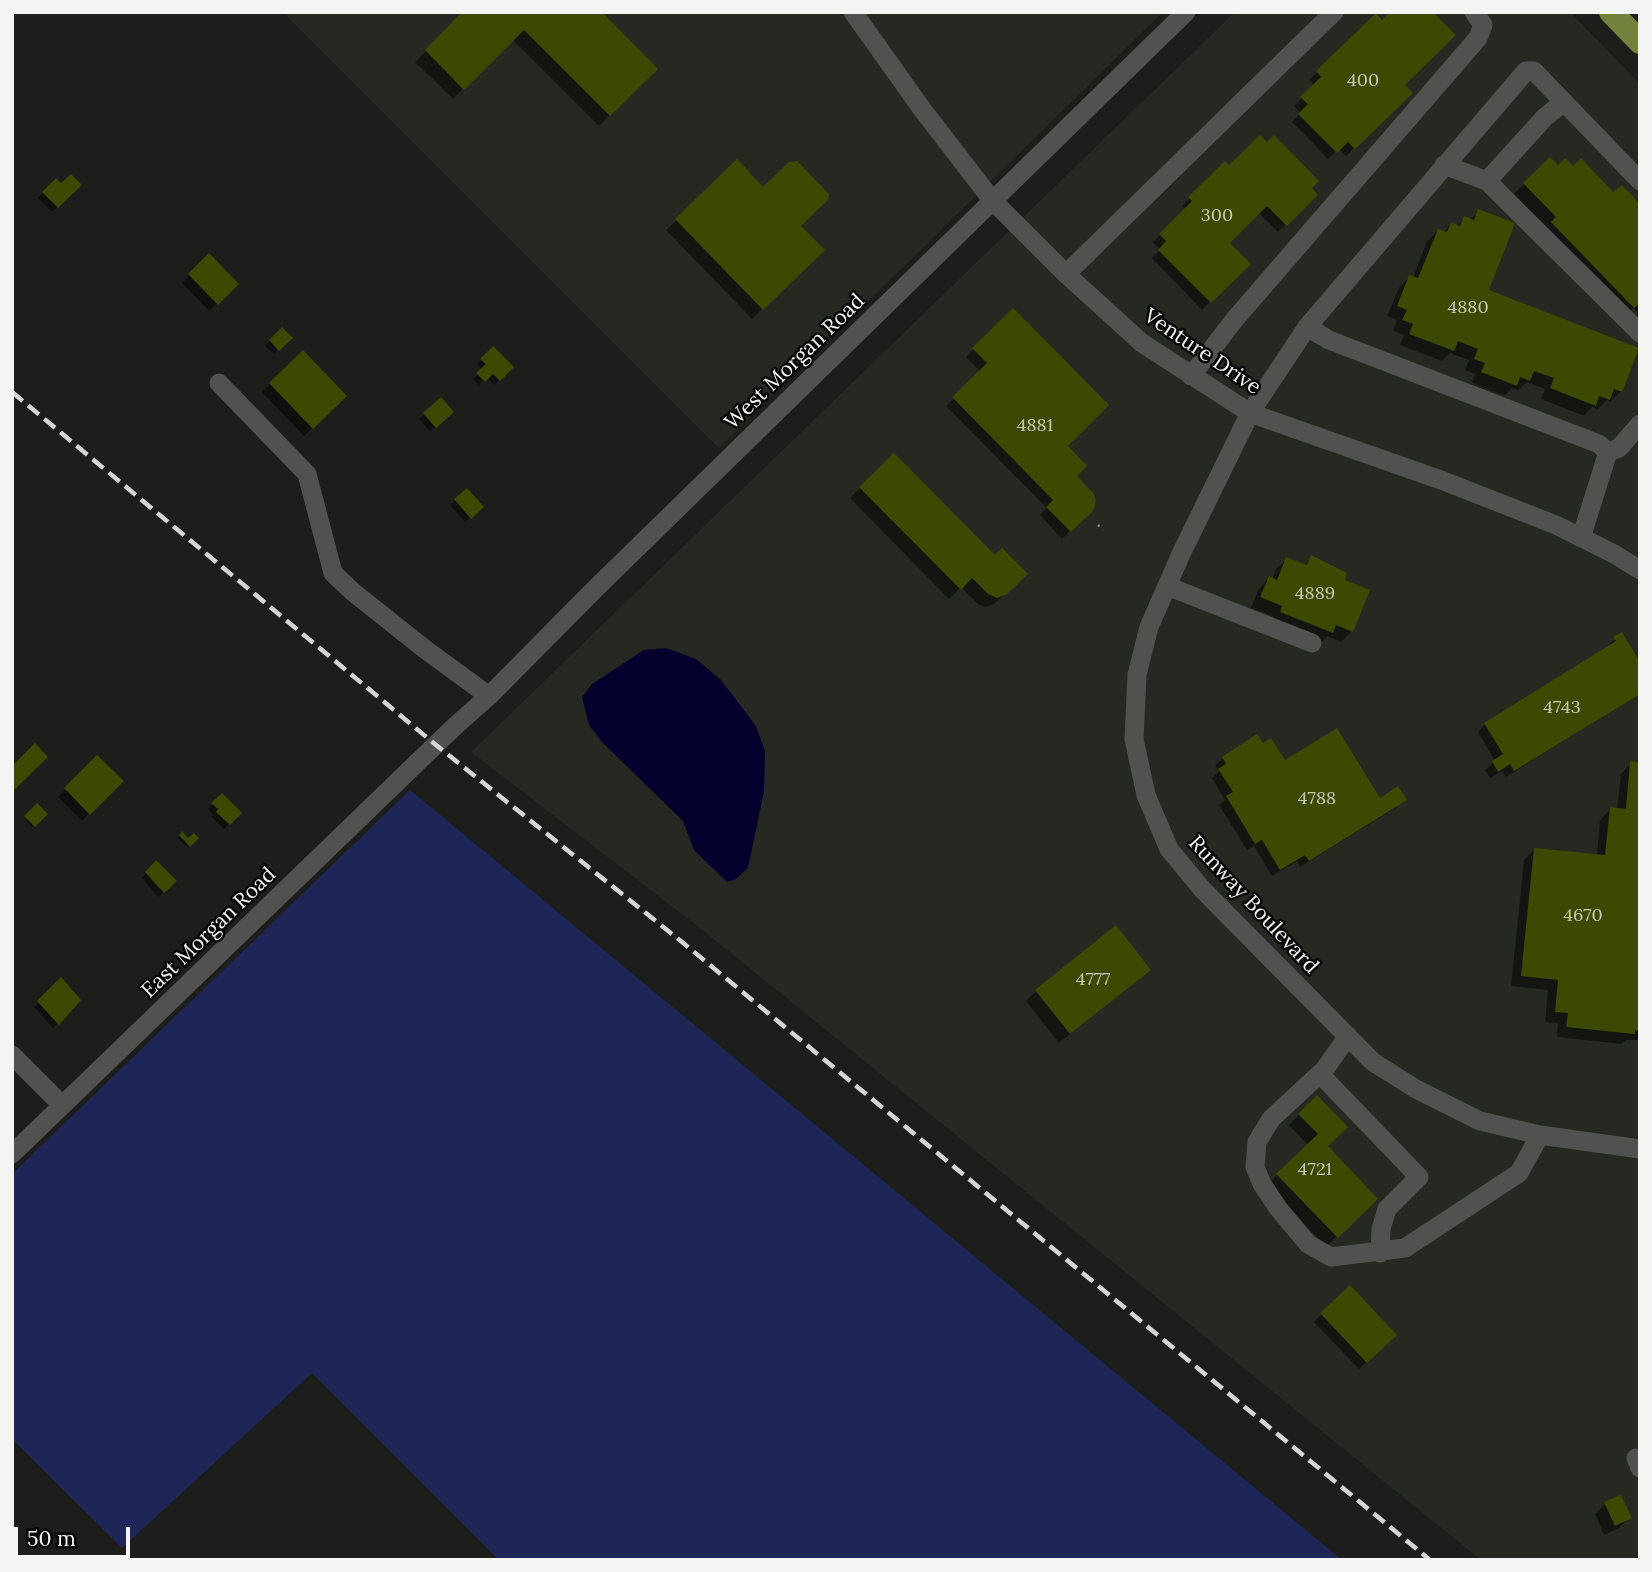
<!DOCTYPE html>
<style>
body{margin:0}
#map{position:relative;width:1652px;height:1572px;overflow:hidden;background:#1d1e1b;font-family:Lora,serif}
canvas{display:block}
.frame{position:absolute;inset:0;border:14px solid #f4f4f3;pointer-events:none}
.scale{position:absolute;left:14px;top:1527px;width:116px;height:32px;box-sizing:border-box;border:4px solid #f4f4f3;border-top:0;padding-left:9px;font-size:21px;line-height:24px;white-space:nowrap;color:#f4f4f3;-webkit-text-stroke:5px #070807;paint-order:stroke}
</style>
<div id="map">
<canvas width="1652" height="1572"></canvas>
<div class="frame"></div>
<div class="scale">50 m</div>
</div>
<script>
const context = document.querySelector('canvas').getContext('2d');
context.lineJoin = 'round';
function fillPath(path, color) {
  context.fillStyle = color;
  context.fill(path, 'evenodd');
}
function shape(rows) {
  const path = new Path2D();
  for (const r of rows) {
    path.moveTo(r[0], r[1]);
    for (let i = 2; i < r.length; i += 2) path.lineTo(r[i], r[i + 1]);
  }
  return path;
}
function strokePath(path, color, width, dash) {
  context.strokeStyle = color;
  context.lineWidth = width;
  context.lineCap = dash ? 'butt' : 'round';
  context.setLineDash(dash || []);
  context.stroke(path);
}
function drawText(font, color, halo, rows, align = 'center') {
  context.font = font + ' Lora,serif';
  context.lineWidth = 5;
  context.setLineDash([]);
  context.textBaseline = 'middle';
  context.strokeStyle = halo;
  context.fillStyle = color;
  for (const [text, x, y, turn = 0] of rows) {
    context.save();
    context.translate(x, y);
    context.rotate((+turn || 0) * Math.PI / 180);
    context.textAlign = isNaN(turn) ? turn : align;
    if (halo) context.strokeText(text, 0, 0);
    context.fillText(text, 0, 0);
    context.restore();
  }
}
const built = shape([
 [283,12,1163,12,719,448],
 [1235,12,1570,12,1640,84,1640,1560,1481,1560,700,928,471,752]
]);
const green = shape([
 [410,790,1342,1560,499,1560,312,1373,122,1548,12,1439,12,1174]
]);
const water = shape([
 [666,648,696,659,721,680,756,726,765,751,764,791,748,868,736,879,727,882,694,850,683,821,602,742,589,725,582,697,592,684,644,650]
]);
const shadow = shape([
 [465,12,656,69,599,126,512,39,453,99,415,62],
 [1376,16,1382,22,1403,85,1403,100,1346,156,1339,149,1328,159,1292,122,1301,113,1294,106,1315,86,1309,80],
 [1550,159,1558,168,1573,168,1613,195,1640,206,1640,315,1633,308,1623,318,1514,194],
 [737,162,822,250,752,319,666,230],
 [1225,164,1229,168,1316,195,1278,232,1258,212,1227,243,1249,264,1202,310,1152,258,1160,250,1153,242,1186,210,1182,206],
 [56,180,61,185,79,185,52,212,38,198],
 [1479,211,1487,291,1621,391,1610,402,1607,400,1598,409,1592,407,1584,416,1541,399,1545,389,1527,382,1518,390,1512,388,1505,396,1472,383,1475,374,1465,370,1469,360,1450,353,1442,361,1400,345,1404,335,1393,331,1397,320,1387,316,1399,288,1409,277,1413,278,1427,241,1438,231,1443,233,1451,224,1456,226,1465,218,1470,220],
 [209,256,237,284,209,311,182,283],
 [1013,310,1065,446,1074,476,1091,510,1062,539,1040,515,1047,508,946,406,981,372,966,357],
 [282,329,290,338,274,354,265,346],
 [493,348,512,367,494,385,487,377,479,385,473,379,482,370,477,364],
 [303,353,345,396,304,436,262,392],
 [441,399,452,411,430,431,419,419],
 [894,455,995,558,1025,574,994,604,986,607,978,604,961,587,949,599,850,498],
 [467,490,477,512,465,522,450,505],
 [1312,557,1343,581,1352,631,1341,642,1327,636,1321,643,1270,623,1273,616,1251,608,1259,589,1269,578,1272,579,1276,569,1287,559,1304,565],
 [1621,635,1640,693,1506,777,1502,771,1490,778,1485,770,1495,761,1478,732,1485,724,1608,648,1607,646],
 [1262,745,1284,762,1380,800,1404,799,1397,807,1300,867,1297,861,1272,876,1254,846,1247,850,1219,805,1225,800,1212,778,1219,771,1215,766,1223,758],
 [97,757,121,781,82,821,58,797],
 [1631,763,1640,764,1640,1040,1626,1040,1622,1044,1557,1037,1558,1023,1545,1022,1548,990,1511,986,1524,860,1535,849,1597,856,1600,820,1611,809,1617,810,1621,774],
 [222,795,240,813,224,829,212,817,214,815,208,809],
 [37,806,45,814,32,827,24,819],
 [182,834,188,840,197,838,187,847,178,838],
 [156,863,174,881,158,897,142,878],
 [1149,970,1059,1043,1026,1001,1036,991],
 [61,980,78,1000,53,1028,34,1007],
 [1317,1097,1326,1146,1376,1199,1326,1247,1267,1185,1308,1145,1289,1125],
 [1349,1287,1395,1335,1359,1369,1314,1322],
 [1605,1504,1629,1518,1619,1528,1604,1535,1595,1514]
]);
const building = shape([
 [462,12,602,12,658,69,610,116,524,30,464,90,425,50],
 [1389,12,1433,12,1456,35,1405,85,1413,93,1355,149,1348,142,1337,153,1298,114,1308,104,1300,97,1321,77,1316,71,1376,13,1382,20],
 [1260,135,1267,142,1274,135,1319,181,1312,188,1318,195,1287,226,1267,206,1230,243,1251,264,1211,303,1158,250,1166,241,1159,234,1192,201,1188,197,1225,161,1229,165],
 [1550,157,1558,165,1565,158,1573,166,1581,158,1613,192,1622,185,1640,204,1640,303,1634,308,1551,222,1556,217,1523,183],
 [737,159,763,187,789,162,797,161,829,194,828,200,801,226,825,250,763,310,675,219],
 [71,174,82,185,58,208,42,192,56,178,61,183],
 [1478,209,1515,223,1489,290,1639,348,1622,392,1614,389,1610,400,1599,396,1596,406,1550,388,1554,378,1534,371,1530,381,1520,377,1517,386,1481,372,1485,363,1474,359,1478,349,1458,341,1454,351,1409,334,1413,324,1402,320,1407,310,1397,306,1409,275,1418,278,1438,229,1447,232,1451,222,1460,226,1464,216,1474,220],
 [209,253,239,284,218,305,188,274],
 [1013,308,1109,405,1068,446,1087,466,1077,476,1094,494,1096,501,1093,511,1071,532,1046,507,1053,500,952,397,987,363,972,348],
 [282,327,293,338,279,351,269,340],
 [493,346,514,367,500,381,493,374,485,382,476,373,486,364,480,359],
 [303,350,347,396,313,429,269,383],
 [441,397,454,412,436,428,423,413],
 [894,453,995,555,1002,548,1028,574,1007,594,997,598,988,594,972,578,961,590,859,487],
 [467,488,484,507,471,519,454,499],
 [1311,555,1347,573,1345,580,1370,590,1353,632,1336,625,1333,633,1280,612,1282,606,1260,597,1269,576,1277,580,1286,557,1307,565],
 [1622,632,1640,662,1640,694,1514,771,1510,764,1498,772,1492,761,1503,754,1484,723,1616,641,1613,637],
 [1337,728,1380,798,1398,786,1407,800,1309,861,1305,855,1280,870,1262,840,1255,844,1226,796,1233,792,1218,769,1226,764,1222,757,1257,734,1263,743,1271,738,1285,760],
 [35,743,48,757,12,792,12,766],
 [97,755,124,781,90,815,64,788],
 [1630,761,1640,762,1640,1031,1635,1030,1635,1034,1566,1027,1568,1013,1555,1012,1558,980,1521,976,1534,848,1605,855,1610,807,1626,809],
 [222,793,242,813,230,825,216,812,218,809,211,803],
 [37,803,48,814,35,827,24,816],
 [182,831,188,838,194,833,199,838,190,847,179,835],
 [156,860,177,881,164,893,145,872],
 [1116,925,1151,970,1070,1034,1035,990],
 [61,977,81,1000,59,1025,37,1001],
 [1317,1095,1348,1127,1328,1146,1378,1199,1338,1238,1276,1174,1318,1134,1298,1114],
 [1350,1285,1397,1335,1367,1363,1320,1313],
 [1621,1495,1632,1518,1615,1526,1604,1502]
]);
const path = shape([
 [1098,525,1103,530]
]);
const minor = shape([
 [853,12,922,109,992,200,1066,274,1142,343,1250,413,1441,480,1556,525,1614,554,1640,570],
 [1444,165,1487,181,1545,117,1564,102],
 [1487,181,1640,333],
 [1640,181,1534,71,1526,71,1307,327,1250,413,1181,554,1149,627,1137,675,1134,739,1146,795,1169,849,1202,889,1373,1062,1416,1089,1480,1121,1540,1135,1640,1149],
 [1066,274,1334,12],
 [1307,327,1329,340,1599,444,1608,452],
 [1191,376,1235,319,1478,38,1483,25,1474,12],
 [219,383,307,474,333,573,353,592,426,650,489,696],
 [1581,538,1608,452,1619,448,1640,424],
 [1167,586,1312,643],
 [1348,1036,1325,1069,1271,1119,1257,1142,1255,1167,1262,1184,1278,1208,1308,1244,1331,1257,1405,1248,1519,1173,1540,1135],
 [12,1055,62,1105],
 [1320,1074,1419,1177,1387,1209,1381,1229,1380,1253],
 [12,1154,453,728,489,696,597,587,1186,12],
 [1636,1458,1640,1468]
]);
const major = shape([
 [1611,12,1640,42]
]);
const rail = shape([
 [12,392,436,745,682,942,1430,1560]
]);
const numberNames = [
 ["400",1363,81],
 ["300",1217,216],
 ["4880",1468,308],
 ["4881",1035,426],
 ["4889",1315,594],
 ["4743",1562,708],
 ["4788",1317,799],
 ["4670",1583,916],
 ["4777",1093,980],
 ["4721",1315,1170]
];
const streetNames = [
 ["Venture Drive",1202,352,34],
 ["West Morgan Road",795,362,-44],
 ["Runway Boulevard",1253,905,47],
 ["East Morgan Road",209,933,-44]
];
fillPath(built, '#262921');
fillPath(green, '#1e2657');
fillPath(water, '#04002d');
fillPath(shadow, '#0007');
fillPath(building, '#3c4a01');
strokePath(path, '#878885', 2.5, [2, 5]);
strokePath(minor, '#51524f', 19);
strokePath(major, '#72813b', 24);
strokePath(rail, '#d5d5d4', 4.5, [14, 7]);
drawText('18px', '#c6cab6', null, numberNames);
drawText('21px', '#f4f4f3', '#070807', streetNames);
</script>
